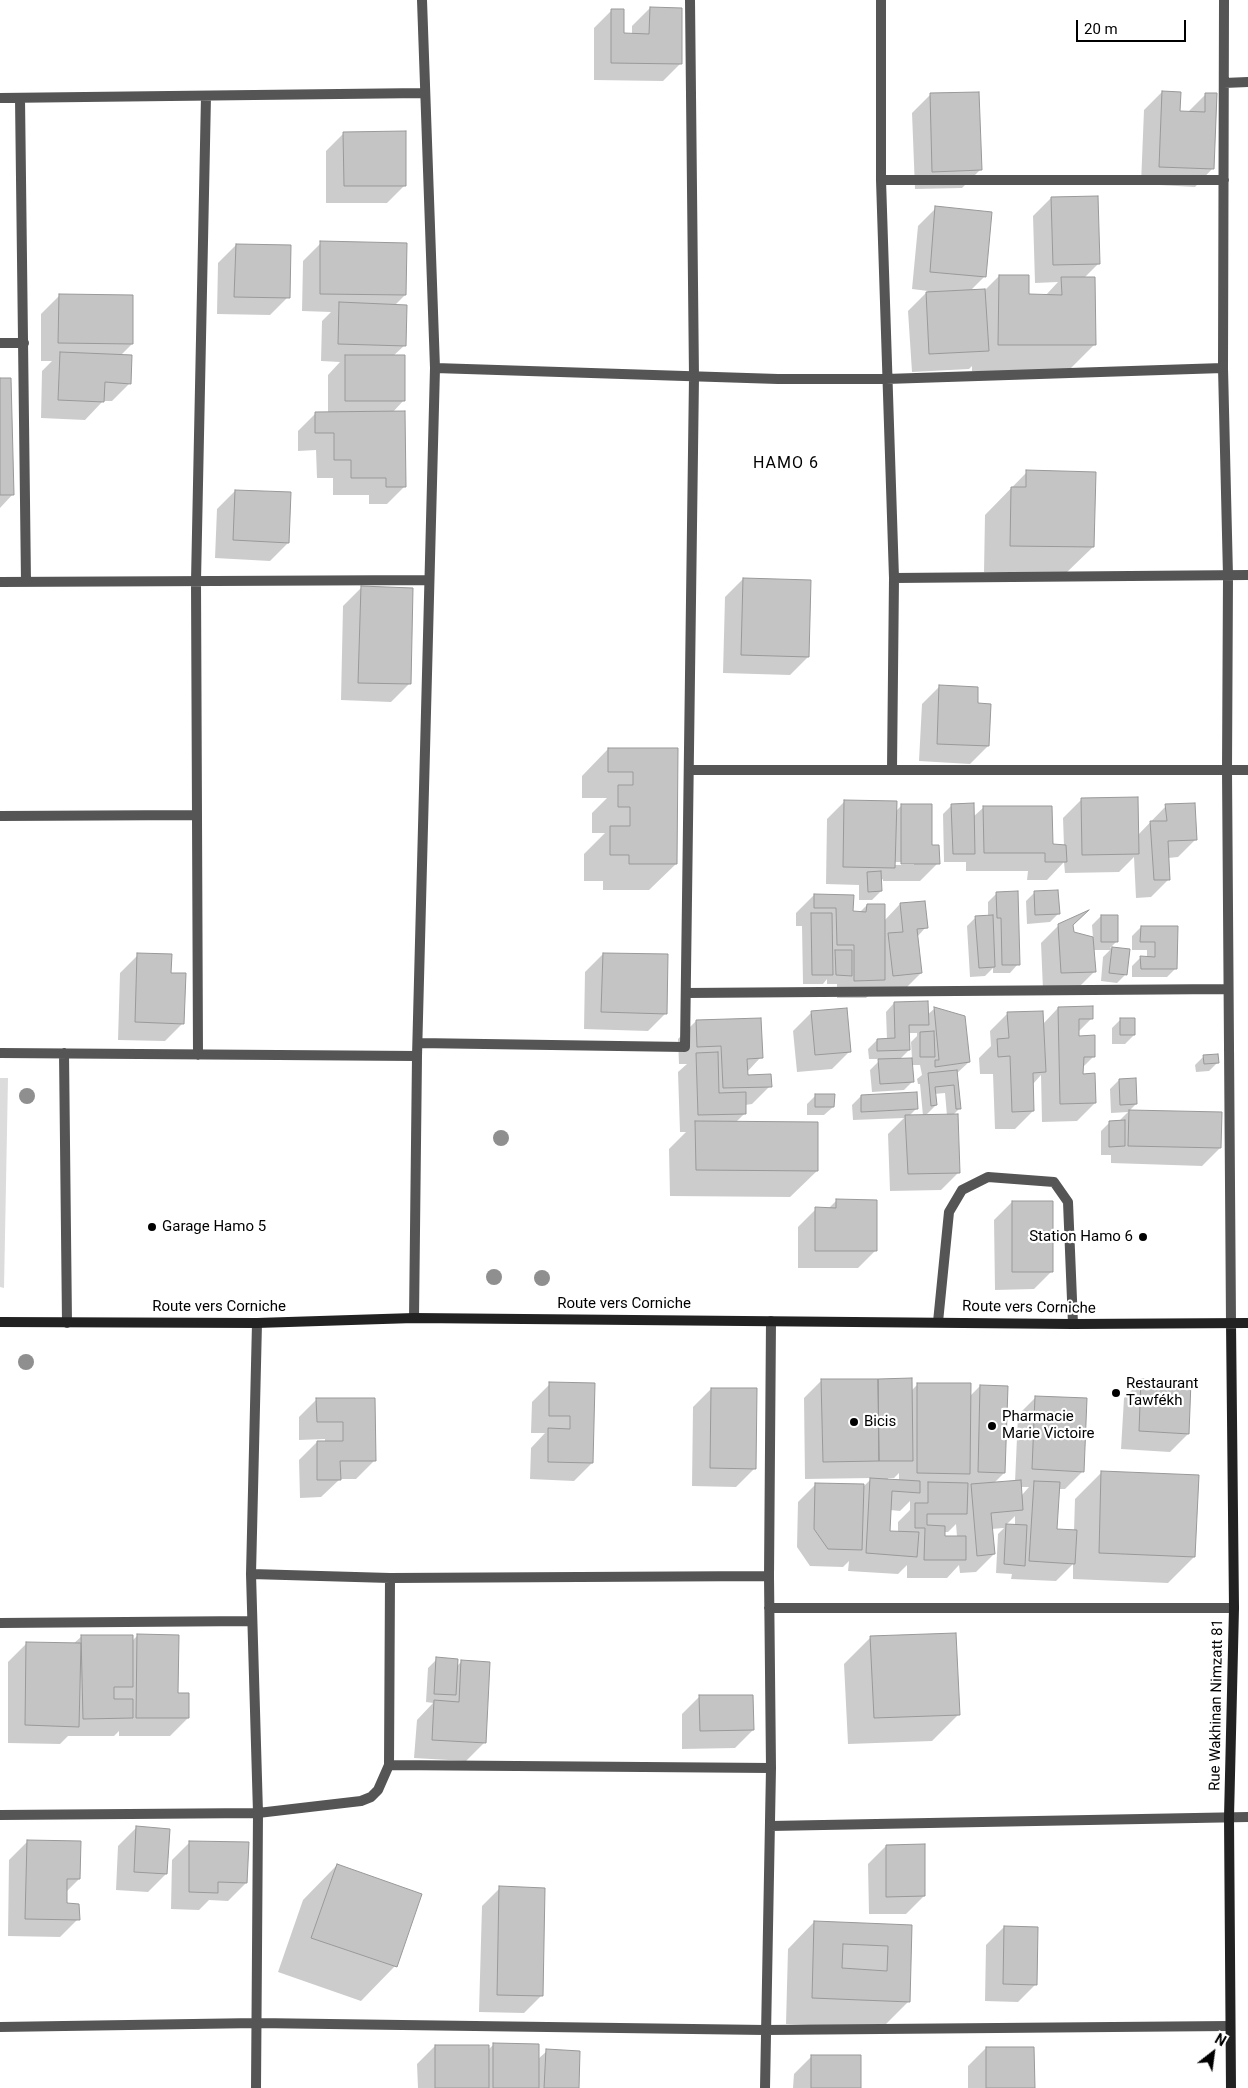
<!DOCTYPE html>
<meta charset="utf-8">
<style>
body{margin:0}
#map{position:relative;width:1248px;height:2088px;overflow:hidden;background:#fff;font-family:Roboto,sans-serif}
canvas{display:block}
.north{position:absolute;left:1188px;top:2028px;width:50px;height:50px;-webkit-text-stroke:4px #fff;paint-order:stroke;rotate:30deg;font-size:14px;font-weight:700;line-height:20px;text-align:center;color:#000}
.north::after{content:'';display:block;margin:auto;width:18px;height:22px;background:#000;clip-path:polygon(50% 0,100% 100%,50% 72%,0 100%)}
.scale{position:absolute;left:1076px;top:20px;width:110px;height:22px;box-sizing:border-box;border:2px solid #000;border-top:0;padding-left:6px;font-size:15px;line-height:18px;white-space:nowrap;color:#000;-webkit-text-stroke:4px #fff;paint-order:stroke}
</style>
<div id="map">
<canvas width="1248" height="2088"></canvas>
<div class="north">N</div>
<div class="scale">20 m</div>
</div>
<script>
const context = document.querySelector('canvas').getContext('2d');
context.lineJoin = 'round';
function fillPath(path, color) {
  context.fillStyle = color;
  context.fill(path, 'evenodd');
}
function shape(rows) {
  const path = new Path2D();
  for (const r of rows) {
    path.moveTo(r[0], r[1]);
    for (let i = 2; i < r.length; i += 2) path.lineTo(r[i], r[i + 1]);
  }
  return path;
}
function strokePath(path, color, width, dash) {
  context.strokeStyle = color;
  context.lineWidth = width;
  context.lineCap = dash ? 'butt' : 'round';
  context.setLineDash(dash || []);
  context.stroke(path);
}
function drawText(font, color, halo, rows, align = 'center') {
  context.font = font + ' Roboto,sans-serif';
  context.lineWidth = 4.5;
  context.setLineDash([]);
  context.textBaseline = 'middle';
  context.strokeStyle = halo;
  context.fillStyle = color;
  for (const [text, x, y, turn = 0] of rows) {
    context.save();
    context.translate(x, y);
    context.rotate((+turn || 0) * Math.PI / 180);
    context.textAlign = isNaN(turn) ? turn : align;
    if (halo) context.strokeText(text, 0, 0);
    context.fillText(text, 0, 0);
    context.restore();
  }
}
const green = shape([
 [0,1078,8,1078,4,1288,0,1287]
]);
const shadow = shape([
 [650,8,681,63,663,81,594,80,594,28,612,10,622,35,632,35,632,26],
 [1162,92,1179,112,1187,113,1206,94,1213,168,1195,187,1141,184,1144,110],
 [930,95,980,170,962,188,915,189,912,113],
 [344,133,405,185,387,203,326,203,326,151],
 [1051,198,1098,264,1084,278,1094,345,1068,371,972,371,972,366,969,369,912,372,908,311,928,291,912,289,918,226,936,208,985,276,970,291,985,290,999,276,1028,295,1045,296,1058,282,1035,283,1033,216],
 [321,243,405,295,394,306,405,345,393,356,404,400,392,413,405,486,387,504,369,504,369,495,333,495,333,478,317,478,316,450,298,451,298,431,316,413,328,413,328,375,340,362,321,361,322,321,331,312,302,311,303,261],
 [236,245,288,297,270,315,217,314,218,263],
 [59,296,132,344,120,356,130,383,112,401,103,401,85,420,41,418,42,371,52,361,41,361,41,314],
 [0,379,13,494,0,508],
 [1027,472,1093,547,1066,573,984,572,985,515],
 [235,491,288,543,270,561,215,558,217,509],
 [743,579,810,581,808,657,790,675,723,673,725,597],
 [361,588,409,684,391,702,341,700,343,606],
 [940,686,976,704,990,705,988,746,970,764,919,761,922,704],
 [608,749,676,750,676,864,649,890,603,890,603,881,584,881,584,854,605,833,592,833,592,813,607,798,582,798,582,776],
 [1081,800,1137,836,1166,806,1196,839,1178,857,1168,858,1169,879,1151,897,1136,898,1134,857,1119,872,1065,873,1064,862,1047,880,1027,880,1028,871,966,871,966,862,944,862,943,814,952,805,973,817,984,807,1052,846,1064,846,1063,818],
 [845,801,895,812,901,806,931,846,938,863,920,881,883,881,883,879,880,881,881,891,872,900,859,900,859,885,826,884,827,819],
 [894,862,914,862,914,865,894,865],
 [1035,892,1058,914,1050,922,1027,924,1026,901],
 [997,893,1018,964,1010,973,993,973,993,968,985,976,970,977,967,926,976,917,988,916,988,902],
 [814,895,852,913,859,913,867,905,884,921,900,904,926,927,917,937,921,973,903,991,875,989,866,998,837,998,837,984,827,984,827,979,823,984,803,984,802,926,796,926,796,913],
 [1101,916,1117,941,1110,948,1128,950,1126,974,1117,983,1101,981,1103,957,1110,950,1093,950,1095,971,1077,989,1043,990,1041,943,1059,925,1072,925,1073,933,1093,938,1092,925],
 [1141,927,1177,928,1176,968,1167,977,1132,977,1132,966,1141,957,1147,957,1147,950,1132,950,1132,936],
 [603,954,666,1013,648,1031,584,1029,585,972],
 [138,955,170,974,183,1023,165,1041,118,1040,120,973],
 [894,1003,927,1015,934,1009,964,1017,969,1062,956,1074,960,1108,952,1116,959,1172,941,1190,890,1191,888,1134,904,1118,853,1120,852,1105,861,1096,916,1109,909,1116,923,1116,920,1084,918,1084,917,1079,922,1075,920,1065,912,1065,912,1082,904,1090,872,1092,870,1070,881,1059,869,1059,868,1049,877,1040,887,1040,886,1012],
 [908,1033,917,1033,917,1036,911,1042,912,1059,899,1060,909,1050],
 [945,1093,947,1116,925,1116,936,1105,934,1094],
 [1058,1008,1092,1018,1078,1032,1078,1037,1094,1056,1082,1068,1082,1075,1095,1103,1077,1121,1042,1122,1041,1075,1033,1084,1033,1111,1015,1129,995,1129,993,1074,980,1074,979,1058,991,1046,990,1031,1008,1013,1043,1024],
 [811,1013,850,1051,832,1069,797,1072,793,1031],
 [1121,1019,1134,1035,1125,1044,1112,1044,1112,1028],
 [696,1021,761,1057,747,1072,747,1076,770,1086,752,1104,745,1105,745,1113,735,1123,817,1171,790,1197,670,1196,669,1149,686,1132,680,1132,678,1072,687,1064,679,1064,678,1039],
 [1204,1056,1218,1062,1209,1071,1196,1072,1195,1065],
 [1119,1080,1136,1104,1129,1111,1221,1113,1220,1148,1202,1166,1111,1163,1111,1155,1101,1155,1101,1131,1110,1122,1118,1122,1128,1112,1111,1113,1110,1089],
 [816,1095,833,1107,824,1115,807,1115,807,1104],
 [836,1201,876,1250,858,1268,798,1268,798,1227,816,1209,828,1209],
 [1012,1202,1052,1271,1034,1289,995,1290,994,1220],
 [822,1380,911,1391,918,1384,969,1397,980,1386,1004,1473,994,1483,1015,1482,1018,1415,1036,1397,1083,1471,1065,1489,1058,1489,1056,1530,1074,1531,1075,1499,1102,1472,1194,1557,1168,1583,1073,1579,1073,1564,1056,1581,1011,1579,1012,1574,996,1573,998,1534,1004,1528,991,1529,994,1554,976,1572,960,1573,959,1565,947,1578,907,1578,907,1565,898,1574,848,1571,849,1561,843,1567,810,1566,797,1547,798,1502,816,1484,863,1487,872,1478,805,1479,804,1398],
 [899,1473,899,1481,888,1480,888,1478,894,1478],
 [1020,1487,1029,1487,1021,1496],
 [910,1501,910,1510,898,1522,898,1532,888,1532,890,1510,900,1511],
 [1015,1516,1015,1526,1006,1525],
 [956,1524,957,1537,944,1537,944,1532,948,1532],
 [1142,1380,1188,1434,1170,1452,1121,1449,1124,1398],
 [550,1384,594,1385,592,1463,574,1481,530,1479,531,1448,545,1433,531,1433,532,1402],
 [711,1389,754,1469,736,1487,692,1486,693,1407],
 [317,1399,374,1399,374,1461,356,1479,340,1479,321,1497,300,1498,299,1460,317,1442,325,1442,325,1439,299,1440,299,1417],
 [82,1636,131,1642,137,1636,177,1694,188,1718,170,1736,119,1736,119,1731,114,1736,68,1736,60,1744,8,1743,8,1662,26,1644,73,1644],
 [871,1637,958,1715,932,1741,848,1744,844,1664],
 [437,1659,456,1667,462,1661,484,1743,466,1761,414,1758,417,1720,433,1703,426,1702,428,1668],
 [700,1696,753,1730,735,1748,682,1749,682,1714],
 [136,1828,166,1874,148,1892,116,1890,118,1846],
 [27,1842,79,1879,66,1892,65,1905,78,1919,60,1937,8,1936,9,1860],
 [190,1842,246,1883,228,1901,209,1900,199,1910,171,1909,172,1860],
 [886,1846,924,1896,906,1914,869,1914,868,1864],
 [337,1865,395,1966,361,2001,278,1972,303,1900],
 [500,1888,542,1995,524,2013,479,2012,482,1906],
 [814,1922,911,1926,909,2001,882,2028,786,2024,788,1949],
 [1004,1927,1036,1984,1018,2002,985,2001,986,1945],
 [494,2044,538,2059,547,2051,577,2088,418,2088,417,2064,435,2046,487,2051],
 [986,2048,1033,2088,968,2088,968,2066],
 [812,2056,860,2088,793,2088,794,2074]
]);
const building = shape([
 [650,7,682,8,682,64,611,63,611,9,624,9,624,33,649,34,650,7],
 [1162,91,1181,92,1180,111,1205,112,1205,93,1217,93,1214,169,1159,167,1162,91],
 [979,92,982,170,932,172,930,93,979,92],
 [406,131,406,186,344,186,343,132,406,131],
 [1098,196,1100,264,1053,265,1051,197,1098,196],
 [935,206,992,212,986,277,930,272,935,206],
 [320,241,407,243,406,295,320,294,320,241],
 [236,244,291,245,290,298,234,297,236,244],
 [999,275,1029,275,1029,294,1062,295,1061,277,1095,277,1096,345,998,345,999,275],
 [985,289,989,351,929,354,926,292,985,289],
 [59,294,133,295,133,344,58,343,59,294],
 [339,302,407,305,406,346,338,344,339,302],
 [60,352,132,355,131,384,105,382,104,402,58,400,60,352],
 [345,355,405,355,405,401,345,401,345,355],
 [0,378,11,378,14,495,0,495,0,378],
 [405,411,406,487,386,487,386,478,351,478,351,460,334,460,334,433,315,433,315,412,405,411],
 [1026,470,1096,472,1094,547,1010,546,1011,487,1026,487,1026,470],
 [235,490,291,492,289,543,233,540,235,490],
 [743,578,811,580,809,657,741,655,743,578],
 [361,586,413,588,411,684,358,683,361,586],
 [939,685,978,687,978,703,991,704,989,746,937,744,939,685],
 [608,748,678,748,677,864,629,864,629,855,610,855,610,826,630,826,630,807,618,807,618,785,633,785,633,772,608,772,608,748],
 [1138,797,1139,854,1082,855,1081,798,1138,797],
 [844,800,897,801,895,868,843,867,844,800],
 [974,803,975,854,953,854,951,804,974,803],
 [1195,803,1197,840,1168,841,1170,880,1154,880,1150,821,1167,821,1165,804,1195,803],
 [901,804,932,804,932,845,939,845,940,864,901,864,901,804],
 [983,806,1052,806,1053,844,1066,845,1067,862,1045,862,1045,853,984,853,983,806],
 [881,871,882,891,868,892,867,872,881,871],
 [1058,890,1060,914,1035,915,1034,891,1058,890],
 [1018,891,1020,965,1002,965,1001,918,997,918,996,892,1018,891],
 [814,894,854,895,853,911,866,912,867,904,885,904,885,980,854,981,854,945,837,945,836,908,814,908,814,894],
 [925,901,928,928,917,929,922,973,893,976,888,933,903,932,900,903,925,901],
 [1089,910,1073,925,1074,932,1093,937,1096,972,1061,973,1058,924,1089,910],
 [811,913,832,913,833,975,812,975,811,913],
 [993,915,995,967,979,968,975,916,993,915],
 [1101,915,1118,915,1118,942,1101,942,1101,915],
 [1141,926,1178,926,1177,969,1141,969,1140,956,1155,957,1155,942,1140,942,1141,926],
 [1112,947,1130,949,1127,975,1109,973,1112,947],
 [835,950,852,950,852,976,836,975,835,950],
 [137,953,172,954,171,973,186,973,184,1024,135,1022,137,953],
 [603,953,668,954,667,1014,601,1012,603,953],
 [928,1001,929,1025,909,1025,910,1050,877,1051,877,1039,895,1038,894,1002,928,1001],
 [1093,1006,1093,1019,1079,1019,1079,1036,1095,1035,1095,1057,1084,1057,1083,1074,1095,1073,1096,1103,1060,1104,1058,1007,1093,1006],
 [934,1007,965,1016,970,1062,935,1067,935,1060,939,1060,934,1007],
 [847,1008,851,1052,815,1055,811,1011,847,1008],
 [1043,1011,1046,1072,1033,1073,1034,1111,1012,1112,1010,1056,998,1057,997,1039,1009,1038,1007,1012,1043,1011],
 [761,1018,763,1058,747,1059,748,1075,771,1074,772,1087,723,1088,721,1046,697,1047,696,1020,761,1018],
 [1120,1018,1135,1018,1135,1035,1120,1035,1120,1018],
 [934,1031,935,1057,920,1057,920,1032,934,1031],
 [718,1052,719,1093,746,1092,746,1114,698,1115,696,1053,718,1052],
 [1218,1054,1219,1063,1204,1064,1203,1055,1218,1054],
 [912,1058,914,1082,880,1084,878,1059,912,1058],
 [957,1070,961,1109,956,1109,954,1085,935,1087,937,1105,931,1106,928,1073,957,1070],
 [1136,1078,1137,1104,1120,1105,1119,1079,1136,1078],
 [917,1092,918,1109,861,1112,861,1095,917,1092],
 [815,1094,835,1094,834,1107,815,1107,815,1094],
 [1129,1110,1222,1112,1221,1148,1128,1146,1129,1110],
 [958,1114,960,1173,908,1174,905,1115,958,1114],
 [1125,1120,1125,1146,1109,1147,1109,1121,1125,1120],
 [695,1121,818,1122,818,1171,696,1170,695,1121],
 [836,1199,877,1200,877,1251,815,1251,815,1207,836,1208,836,1199],
 [1012,1201,1053,1201,1053,1272,1012,1272,1012,1201],
 [912,1378,913,1461,879,1461,878,1379,912,1378],
 [821,1379,878,1379,879,1461,823,1462,821,1379],
 [1141,1379,1191,1381,1189,1434,1139,1431,1141,1379],
 [549,1382,595,1383,593,1463,548,1462,548,1428,570,1429,570,1416,549,1416,549,1382],
 [917,1383,971,1383,970,1474,917,1473,917,1383],
 [980,1385,1008,1386,1005,1473,978,1472,980,1385],
 [711,1388,757,1388,756,1469,710,1468,711,1388],
 [1035,1396,1087,1398,1084,1472,1032,1469,1035,1396],
 [316,1398,375,1398,376,1461,340,1461,341,1480,317,1480,317,1441,343,1441,343,1422,317,1422,316,1398],
 [1101,1471,1199,1475,1195,1557,1099,1553,1101,1471],
 [870,1478,920,1481,920,1493,892,1491,890,1531,919,1532,917,1557,866,1553,870,1478],
 [1021,1480,1023,1510,991,1513,995,1554,977,1556,971,1484,1021,1480],
 [1034,1481,1060,1482,1057,1529,1077,1530,1075,1564,1029,1561,1034,1481],
 [928,1482,968,1483,967,1514,927,1514,927,1525,945,1526,945,1536,966,1536,966,1560,924,1560,925,1528,915,1528,915,1503,928,1503,928,1482],
 [815,1483,864,1484,862,1550,828,1549,814,1529,815,1483],
 [1006,1524,1027,1525,1025,1566,1004,1564,1006,1524],
 [956,1633,960,1715,874,1718,870,1636,956,1633],
 [137,1634,179,1635,178,1693,189,1693,189,1718,136,1718,137,1634],
 [81,1635,133,1635,133,1687,114,1687,114,1699,133,1699,133,1718,83,1719,81,1635],
 [26,1642,81,1643,79,1727,25,1725,26,1642],
 [436,1657,458,1659,456,1695,434,1694,436,1657],
 [461,1660,490,1662,486,1743,432,1740,434,1700,459,1702,461,1660],
 [699,1695,753,1695,754,1730,700,1731,699,1695],
 [136,1826,170,1829,167,1874,134,1872,136,1826],
 [27,1840,81,1841,80,1879,67,1879,67,1903,79,1904,80,1920,25,1919,27,1840],
 [189,1841,249,1842,247,1883,218,1882,218,1893,189,1892,189,1841],
 [925,1844,925,1896,886,1897,886,1845,925,1844],
 [337,1864,422,1894,397,1967,311,1938,337,1864],
 [499,1886,545,1888,543,1996,497,1995,499,1886],
 [814,1921,912,1925,910,2002,812,1998,814,1921],
 [843,1944,888,1946,887,1971,842,1968,843,1944],
 [1004,1926,1038,1927,1037,1985,1003,1984,1004,1926],
 [493,2043,539,2044,539,2088,493,2088,493,2043],
 [435,2045,489,2045,489,2088,435,2088,435,2045],
 [986,2047,1034,2047,1035,2088,986,2088,986,2047],
 [546,2049,580,2051,579,2088,544,2088,546,2049],
 [811,2055,861,2055,861,2088,811,2088,811,2055]
]);
const lane = shape([
 [938,1322,949,1212,962,1190,988,1177,1054,1182,1068,1202,1073,1324]
]);
const street = shape([
 [881,0,881,180,894,578,892,769],
 [1224,0,1223,368,1228,576,1227,770,1231,1323],
 [1224,83,1248,82],
 [0,98,424,93],
 [20,98,26,582],
 [881,180,1224,180],
 [0,343,24,343],
 [435,368,778,379,886,379,1223,368],
 [894,578,1248,575],
 [0,582,429,580],
 [689,770,1248,770],
 [0,816,196,815],
 [686,993,1227,989],
 [418,1043,685,1047,694,377,690,0],
 [0,1053,417,1056],
 [64,1053,67,1323],
 [198,1055,196,581,206,96],
 [414,1318,417,1056,435,368,422,0],
 [251,1574,390,1578,769,1576],
 [769,1608,1234,1608],
 [0,1623,252,1621],
 [389,1765,771,1768],
 [0,1815,258,1813,361,1801,371,1797,378,1790,389,1765,390,1578],
 [770,1826,1248,1817],
 [0,2027,257,2023,765,2030,1229,2026],
 [256,2088,258,1813,251,1574,257,1323],
 [765,2088,771,1768,769,1576,771,1321]
]);
const secondary = shape([
 [0,1322,257,1323,414,1318,1073,1324,1248,1323],
 [1231,2088,1229,1817,1234,1608,1231,1323]
]);
const trees = [
 [27,1096],
 [501,1138],
 [494,1277],
 [542,1278],
 [26,1362]
];
const markers = [
 [152,1227,5,"#000"],
 [1143,1237,5,"#000"],
 [1116,1393,5,"#000"],
 [854,1422,5,"#000"],
 [992,1426,5,"#000"]
];
const poiNames = [
 ["Garage Hamo 5",162,1227],
 ["Station Hamo 6",1133,1237,"right"],
 ["Restaurant",1126,1384],
 ["Tawfékh",1126,1401],
 ["Pharmacie",1002,1417],
 ["Marie Victoire",1002,1434],
 ["Bicis",864,1422]
];
const streetNames = [
 ["Route vers Corniche",624,1304],
 ["Route vers Corniche",219,1307],
 ["Route vers Corniche",1029,1308,1],
 ["Rue Wakhinan Nimzatt 81",1217,1705,-89]
];
const neighbourhoodNames = [
 ["HAMO 6",786,464]
];
fillPath(green, '#dcdcdc');
fillPath(shadow, '#0003');
fillPath(building, '#c4c4c4');
strokePath(building, '#999', 1);
strokePath(lane, '#555', 10);
strokePath(street, '#555', 10);
strokePath(secondary, '#222', 10);
context.fillStyle = '#8f8f8f';
for (const [x, y] of trees) {
  context.beginPath();
  context.arc(x, y, 8, 0, 2 * Math.PI);
  context.fill();
}
for (const [x, y, r, color] of markers) {
  const dot = new Path2D();
  dot.arc(x, y, r, 0, 2 * Math.PI);
  context.fillStyle = color;
  context.fill(dot);
  strokePath(dot, '#fff', 2);
}
drawText('15px', '#000', '#fff', poiNames, 'left');
drawText('15px', '#000', '#fff', streetNames);
context.letterSpacing = '1px';
drawText('16px', '#000', '#fff', neighbourhoodNames);
context.letterSpacing = '0px';
</script>
